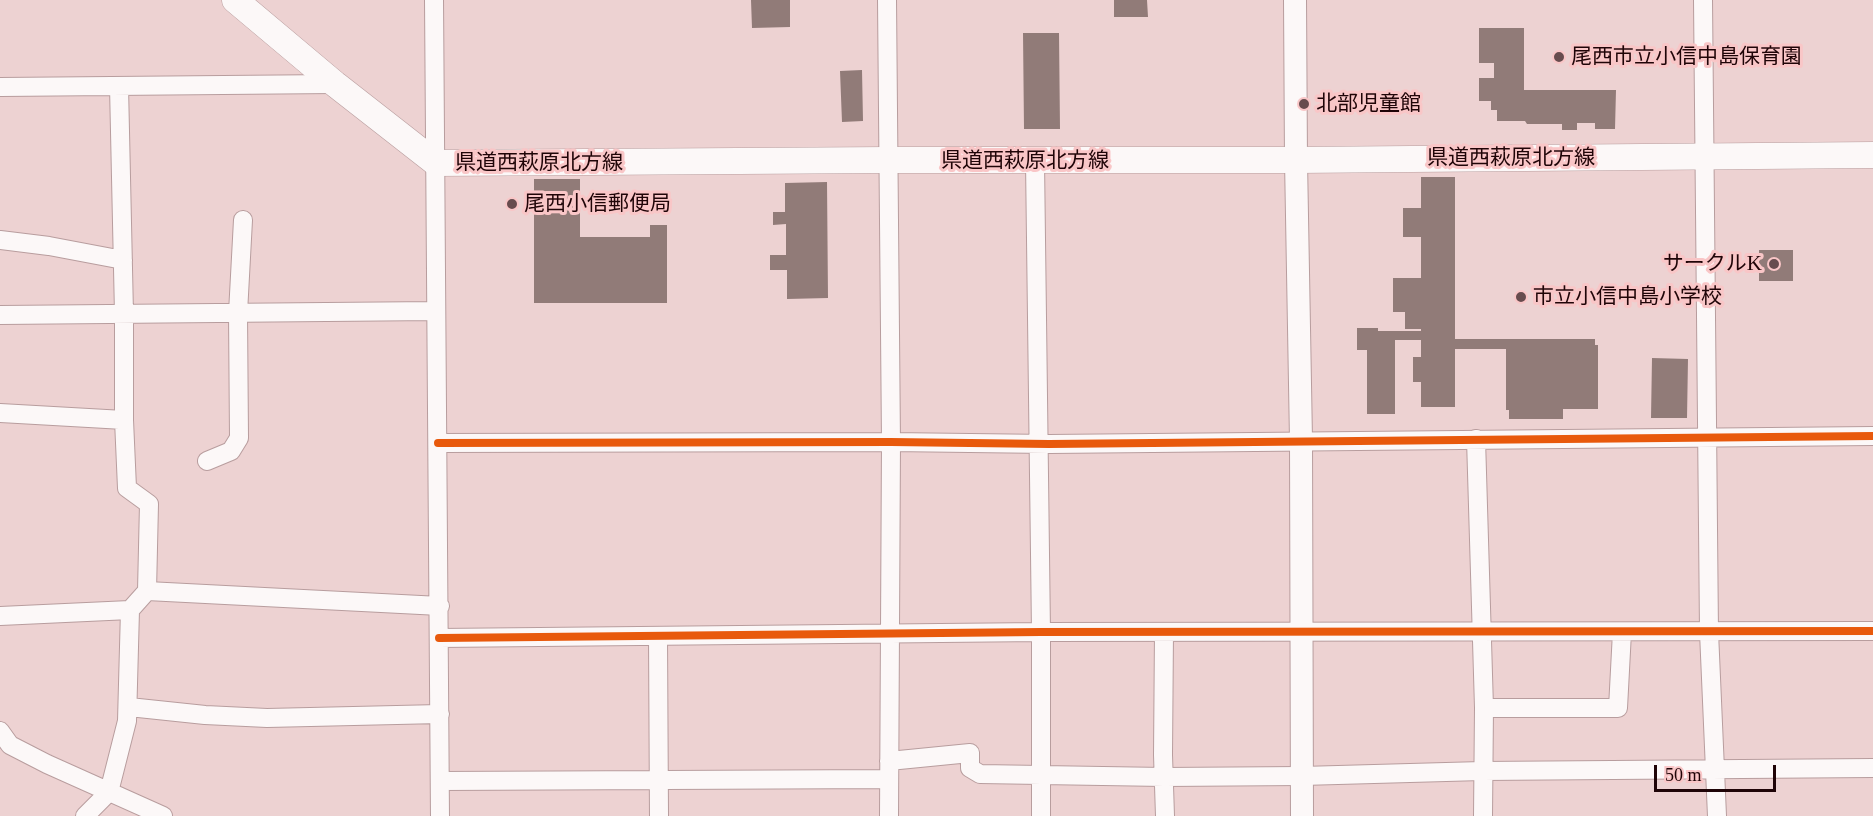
<!DOCTYPE html>
<meta charset="utf-8">
<style>
body{margin:0}
#map{position:relative;width:1873px;height:816px;overflow:hidden;background:#edd2d2;font-family:"Times New Roman",serif}
canvas{display:block}
.scale{position:absolute;left:1654px;top:765px;width:122px;height:27px;box-sizing:border-box;border:3px solid #1f0407;border-top:0;padding-left:8px;font-size:18px;line-height:21px;white-space:nowrap;color:#1f0407;-webkit-text-stroke:4px #f9c6c7;paint-order:stroke}
</style>
<div id="map">
<canvas width="1873" height="816"></canvas>
<div class="scale">50 m</div>
</div>
<script>
const context = document.querySelector('canvas').getContext('2d');
context.lineJoin = 'round';
function fillPath(path, color) {
  context.fillStyle = color;
  context.fill(path, 'evenodd');
}
function shape(rows) {
  const path = new Path2D();
  for (const r of rows) {
    path.moveTo(r[0], r[1]);
    for (let i = 2; i < r.length; i += 2) path.lineTo(r[i], r[i + 1]);
  }
  return path;
}
function strokePath(path, color, width, dash) {
  context.strokeStyle = color;
  context.lineWidth = width;
  context.lineCap = dash ? 'butt' : 'round';
  context.setLineDash(dash || []);
  context.stroke(path);
}
function drawText(font, color, halo, rows, align = 'center') {
  context.font = font + ' "Times New Roman","Noto Sans JP",serif';
  context.lineWidth = 6;
  context.setLineDash([]);
  context.textBaseline = 'middle';
  context.strokeStyle = halo;
  context.fillStyle = color;
  for (const [text, x, y, turn = 0] of rows) {
    context.save();
    context.translate(x, y);
    context.rotate((+turn || 0) * Math.PI / 180);
    context.textAlign = isNaN(turn) ? turn : align;
    if (halo) context.strokeText(text, 0, 0);
    context.fillText(text, 0, 0);
    context.restore();
  }
}
const building = shape([
 [751,0,790,0,790,27,752,28],
 [1114,0,1147,0,1148,17,1114,17],
 [1479,28,1524,28,1524,90,1616,90,1615,129,1595,129,1595,123,1577,123,1577,130,1562,130,1562,124,1527,124,1525,121,1497,121,1497,110,1491,110,1491,101,1479,101,1479,78,1494,78,1494,63,1479,63],
 [1023,33,1059,33,1060,129,1024,129],
 [862,70,863,121,842,122,840,71],
 [1421,177,1455,177,1455,339,1595,339,1595,345,1598,345,1598,409,1563,409,1563,419,1509,419,1509,410,1506,410,1506,349,1455,349,1455,407,1421,407,1421,382,1413,382,1413,357,1421,357,1421,340,1395,340,1395,414,1367,414,1367,350,1357,350,1357,328,1378,328,1378,331,1421,331,1421,329,1405,329,1405,312,1393,312,1393,278,1421,278,1421,237,1403,237,1403,208,1421,208],
 [534,179,580,179,580,237,650,237,650,225,667,225,667,303,534,303],
 [827,182,828,298,787,299,787,270,770,270,770,255,786,255,786,224,773,225,773,212,785,212,785,183],
 [1759,250,1793,250,1793,281,1759,281],
 [1652,358,1688,359,1687,418,1651,418]
]);
const minor = shape([
 [434,0,440,816],
 [887,0,891,442,889,816],
 [1703,0,1709,632,1717,816],
 [0,87,335,84],
 [1035,161,1041,632,1041,816],
 [0,240,49,246,123,260],
 [0,315,435,311],
 [0,413,124,420],
 [1476,439,1484,708,1483,816],
 [438,443,891,442,1049,444,1873,436],
 [207,461,231,451,239,438,238,313,243,220],
 [147,591,440,606],
 [0,616,130,610],
 [1164,632,1163,755,1165,816],
 [658,636,659,816],
 [439,638,1041,632,1873,631],
 [129,707,205,715,267,718,440,714],
 [1484,708,1618,708,1622,632],
 [0,731,10,745,47,764,163,816],
 [889,761,970,753,970,768,980,774,1164,777,1302,776,1482,771,1873,768],
 [440,781,889,779],
 [85,816,109,792,127,721,130,610,147,591,149,504,127,488,124,420,124,314,119,86]
]);
const tertiary = shape([
 [1295,0,1296,160,1301,440,1302,816]
]);
const secondary = shape([
 [235,0,335,84,436,163,889,160,1296,160,1873,155]
]);
const cycleway = shape([
 [438,443,891,442,1049,444,1873,436],
 [439,638,1041,632,1873,631]
]);
const markers = [
 [1559,57,6,"#674c4e"],
 [1304,104,6,"#674c4e"],
 [512,204,6,"#674c4e"],
 [1774,264,6,"#674c4e"],
 [1521,297,6,"#674c4e"]
];
const poiNames = [
 ["尾西市立小信中島保育園",1571,57],
 ["北部児童館",1316,104],
 ["尾西小信郵便局",524,204],
 ["サークルK",1762,264,"right"],
 ["市立小信中島小学校",1533,297]
];
const streetNames = [
 ["県道西萩原北方線",1511,158],
 ["県道西萩原北方線",1025,161],
 ["県道西萩原北方線",539,163]
];
fillPath(building, '#917b78');
strokePath(minor, '#b89d9e', 20);
strokePath(tertiary, '#b89d9e', 24);
strokePath(secondary, '#b89d9e', 27);
strokePath(minor, '#fcf8f8', 18);
strokePath(tertiary, '#fcf8f8', 22);
strokePath(secondary, '#fcf8f8', 26);
strokePath(cycleway, '#e8590c', 8);
for (const [x, y, r, color] of markers) {
  const dot = new Path2D();
  dot.arc(x, y, r, 0, 2 * Math.PI);
  context.fillStyle = color;
  context.fill(dot);
  strokePath(dot, '#f9c6c7', 2);
}
drawText('21px', '#1f0407', '#f9c6c7', poiNames, 'left');
drawText('21px', '#1f0407', '#f9c6c7', streetNames);
</script>
